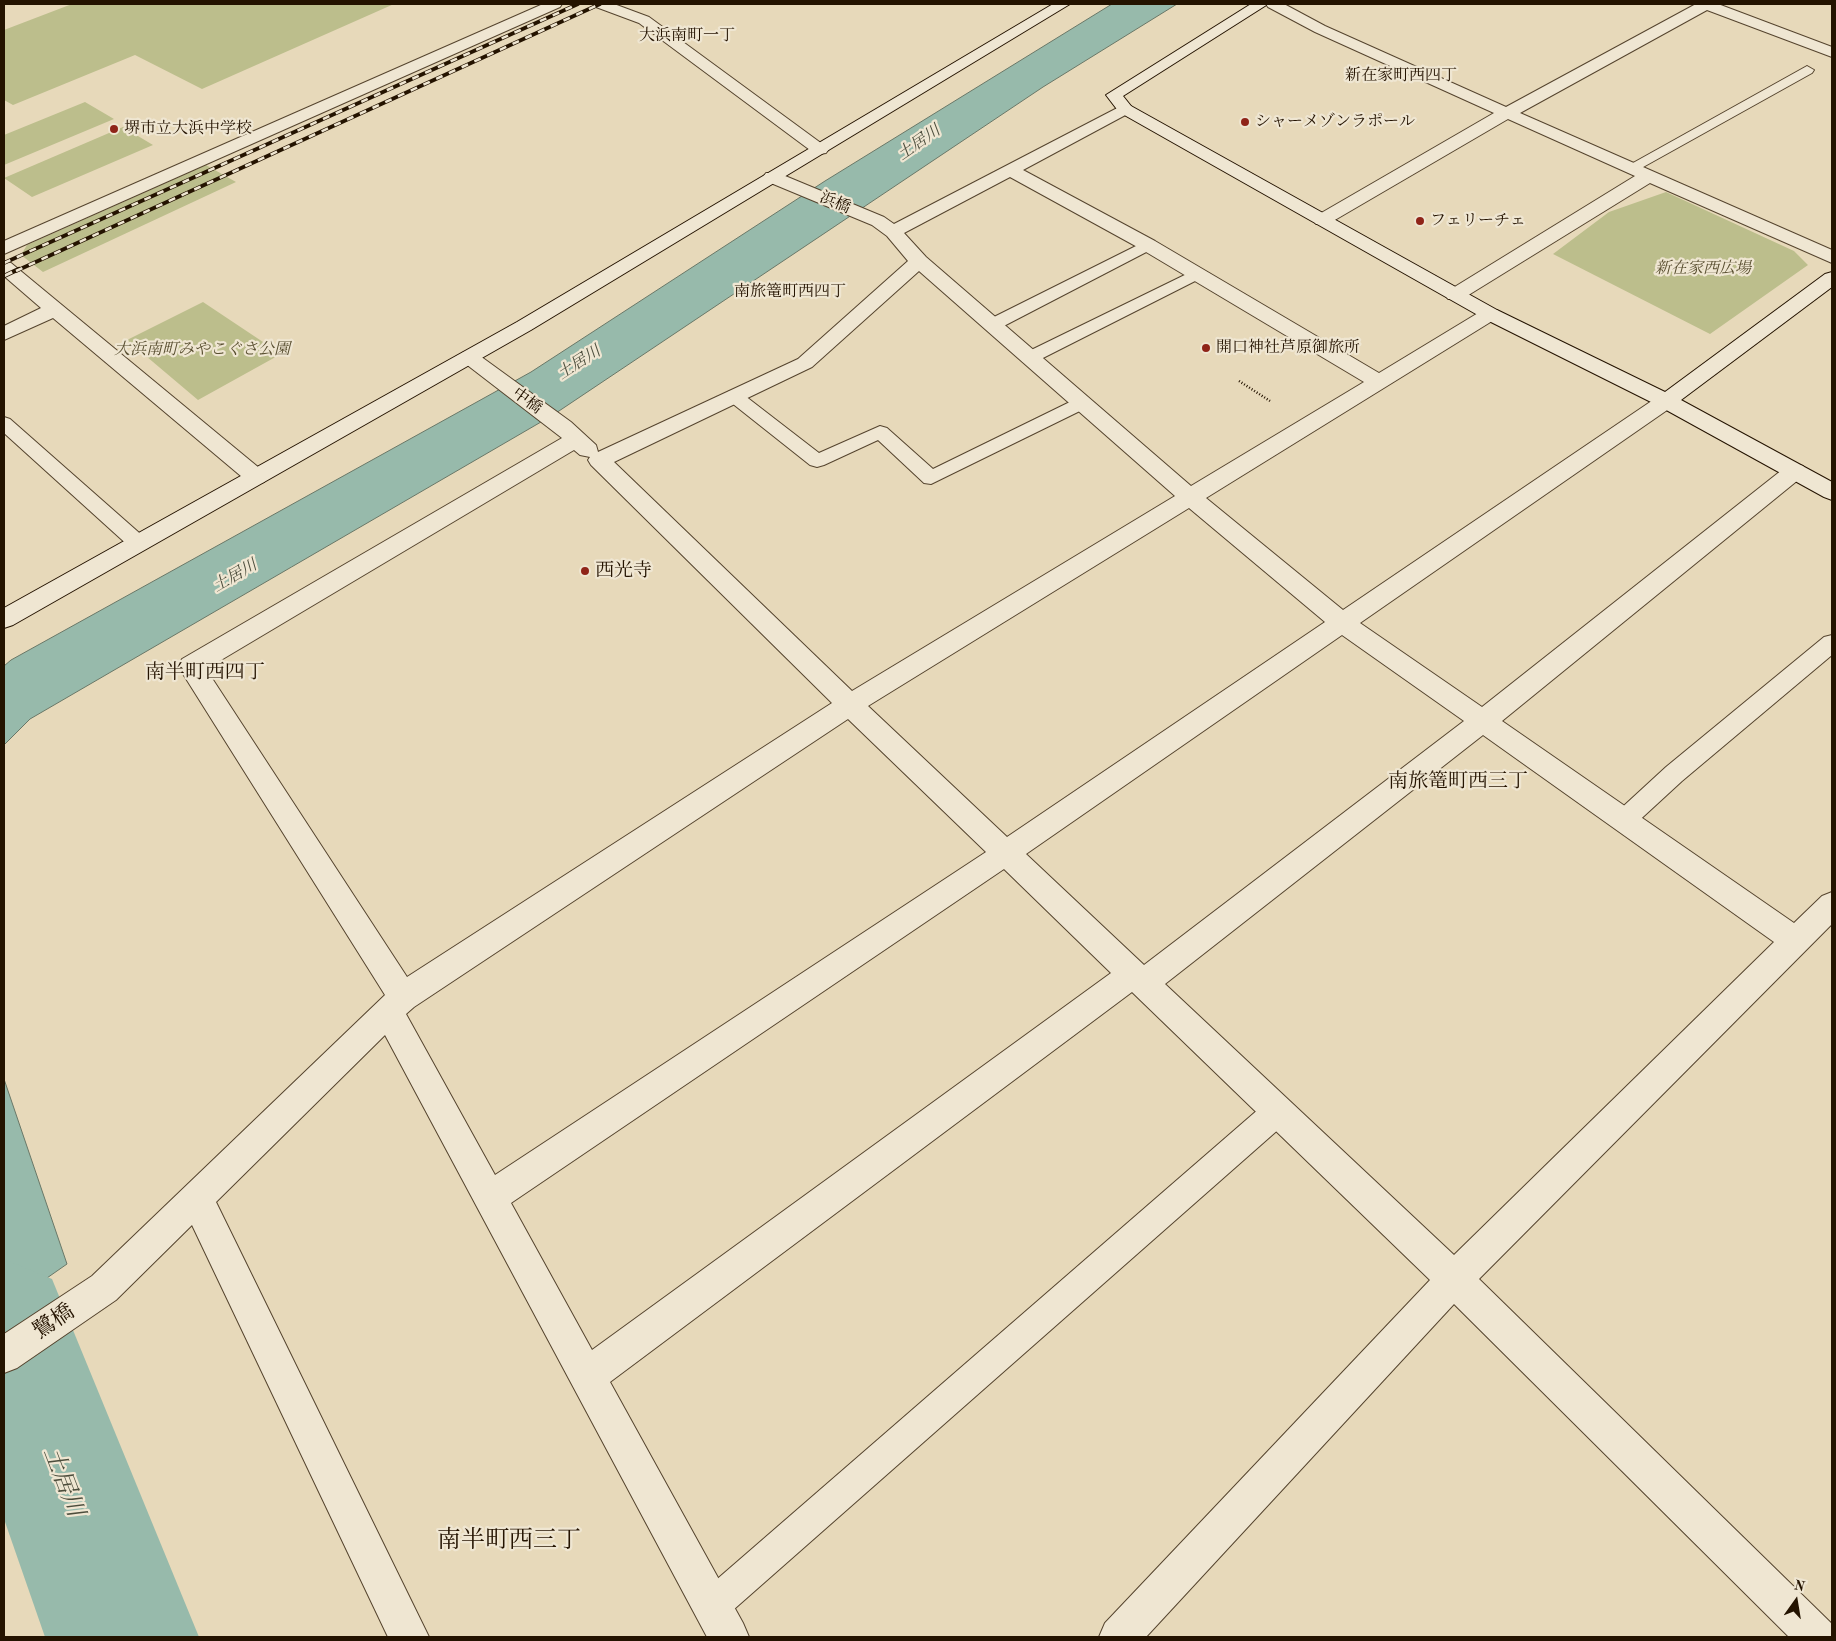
<!DOCTYPE html>
<meta charset="utf-8">
<style>
body{margin:0}
#map{position:relative;width:1836px;height:1641px;overflow:hidden;background:#e7d9ba;font-family:"Old Standard TT",serif}
canvas{display:block}
.frame{position:absolute;inset:0;border:5px solid #241300;pointer-events:none}
.north{position:absolute;left:1771px;top:1576px;width:50px;height:50px;-webkit-text-stroke:4px #efe6d2;paint-order:stroke;rotate:13deg;font-size:14px;font-weight:700;line-height:20px;text-align:center;color:#241300}
.north::after{content:'';display:block;margin:auto;width:18px;height:22px;background:#241300;clip-path:polygon(50% 0,100% 100%,50% 72%,0 100%)}
</style>
<div id="map">
<canvas width="1836" height="1641"></canvas>
<div class="frame"></div>
<div class="north">N</div>
</div>
<script>
const context = document.querySelector('canvas').getContext('2d');
context.lineJoin = 'round';
function fillPath(path, color) {
  context.fillStyle = color;
  context.fill(path, 'evenodd');
}
function shape(rows) {
  const path = new Path2D();
  for (const r of rows) {
    path.moveTo(r[0], r[1]);
    for (let i = 2; i < r.length; i += 2) path.lineTo(r[i], r[i + 1]);
  }
  return path;
}
function strokePath(path, color, width, dash) {
  context.strokeStyle = color;
  context.lineWidth = width;
  context.lineCap = dash ? 'butt' : 'round';
  context.setLineDash(dash || []);
  context.stroke(path);
}
function drawText(font, color, halo, rows, align = 'center') {
  context.font = font + ' "Old Standard TT","Noto Serif JP",serif';
  context.lineWidth = 4.5;
  context.setLineDash([]);
  context.textBaseline = 'middle';
  context.strokeStyle = halo;
  context.fillStyle = color;
  for (const [text, x, y, turn = 0] of rows) {
    context.save();
    context.translate(x, y);
    context.rotate((+turn || 0) * Math.PI / 180);
    context.textAlign = isNaN(turn) ? turn : align;
    if (halo) context.strokeText(text, 0, 0);
    context.fillText(text, 0, 0);
    context.restore();
  }
}
const green = shape([
 [72,4,394,4,202,89,135,55,13,105,4,100,4,30],
 [85,102,114,119,4,165,4,135],
 [123,127,153,145,32,197,4,178],
 [206,165,236,182,43,272,21,255,27,245],
 [1666,192,1794,251,1808,265,1710,334,1553,254,1609,212],
 [203,302,281,354,198,400,127,340]
]);
const water = shape([
 [1112,4,1177,4,1043,87,553,415,30,719,4,745,4,666,11,660,531,372,825,181,1112,4],
 [4,1079,67,1264,4,1308,4,1079]
]);
const river = shape([
 [4,1259,52,1279,199,1637,45,1637,4,1519,4,1259]
]);
const path = shape([
 [1239,381,1270,401]
]);
const lane = shape([
 [1807,66,1814,70,1812,73,1636,171,1631,172,1624,168,1807,66],
 [1148,240,1154,242,1156,245,1154,248,998,329,986,329,983,325,986,321,1148,240],
 [1197,269,1205,274,1203,277,1035,362,1029,363,1023,362,1020,358,1023,354,1197,269],
 [734,390,740,392,819,453,880,426,887,428,933,469,1076,399,1088,399,1091,403,1088,407,931,484,924,483,878,440,824,465,817,467,810,465,728,400,725,396,728,392,734,390],
 [4,417,10,419,145,538,148,543,145,548,138,550,131,548,4,433,4,417],
 [1832,635,1832,655,1682,781,1632,827,1624,830,1616,827,1612,820,1616,813,1666,767,1824,637,1832,635],
 [1278,1097,1288,1101,1292,1111,1288,1121,724,1618,712,1623,700,1618,695,1606,700,1594,1268,1101,1278,1097]
]);
const street = shape([
 [543,4,562,4,560,7,4,254,4,241,543,4],
 [594,4,614,4,649,17,829,149,826,153,820,154,814,153,639,23,596,7,594,4],
 [1266,4,1284,4,1325,26,1506,107,1696,4,1718,4,1832,47,1832,57,1707,10,1520,113,1832,250,1832,263,1650,183,1462,299,1448,299,1445,295,1448,291,1635,176,1508,119,1328,224,1316,224,1313,220,1316,216,1494,113,1315,32,1268,7,1266,4],
 [1125,104,1131,106,1133,109,1131,112,1023,170,1155,241,1379,373,1483,310,1497,310,1500,314,1497,318,1206,498,1343,610,1659,396,1666,394,1673,396,1676,401,1673,406,1360,623,1482,707,1787,466,1795,464,1803,466,1806,471,1803,476,1502,721,1794,923,1822,896,1832,892,1832,924,1479,1279,1831,1623,1832,1637,1789,1637,1454,1304,1146,1637,1099,1637,1105,1623,1430,1280,1132,992,610,1382,743,1623,749,1637,707,1637,385,1035,216,1202,429,1637,388,1637,192,1225,116,1300,17,1368,4,1373,4,1334,92,1276,385,995,178,666,182,659,562,438,462,361,459,357,462,353,469,351,476,353,571,422,596,445,598,452,798,359,908,261,887,236,872,225,766,181,763,177,766,173,778,173,884,217,894,224,1125,104],
 [1010,177,1141,249,1364,382,1191,486,926,257,904,233,1010,177],
 [919,271,1175,496,852,691,614,462,812,367,919,271],
 [574,450,580,455,590,457,588,460,591,465,832,703,407,977,206,669,574,450],
 [1189,508,1325,622,1007,837,868,706,1189,508],
 [1342,635,1464,721,1144,965,1026,854,1342,635],
 [848,719,986,852,495,1175,406,1014,414,1007,848,719],
 [1483,735,1774,942,1454,1255,1165,984,1483,735],
 [1004,869,1111,973,592,1350,511,1203,1004,869],
 [4,261,11,263,264,472,267,477,264,482,256,484,248,482,53,318,4,340,4,326,41,308,4,276,4,261]
]);
const secondary = shape([
 [1053,4,1070,4,531,330,13,625,4,628,4,608,517,322,1053,4],
 [1251,4,1268,4,1123,96,1131,106,1497,310,1665,392,1825,274,1832,272,1832,287,1681,400,1832,482,1832,500,1824,497,1659,406,1483,318,1119,112,1106,95,1251,4]
]);
const railFar1 = shape([
 [4,263,578,4],
 [16,271,600,4]
]);
const rail = shape([
 [4,276,19,269]
]);
const markers = [
 [1245,122,5,"#8f2418"],
 [114,129,5,"#8f2418"],
 [1420,221,5,"#8f2418"],
 [1206,348,5,"#8f2418"],
 [585,571,5,"#8f2418"]
];
const farNeighbourhoodnames = [
 ["大浜南町一丁",687,36],
 ["新在家町西四丁",1401,76],
 ["南旅篭町西四丁",790,292]
];
const farPoinames = [
 ["シャーメゾンラポール",1255,122],
 ["堺市立大浜中学校",124,129],
 ["フェリーチェ",1430,221],
 ["開口神社芦原御旅所",1216,348]
];
const farWaternames = [
 ["土居川",919,143,-35],
 ["土居川",579,363,-33],
 ["土居川",235,576,-30]
];
const farStreetnames = [
 ["浜橋",835,203,23],
 ["中橋",527,401,36]
];
const farParknames = [
 ["新在家西広場",1703,269],
 ["大浜南町みやこぐさ公園",202,350]
];
const poiNames = [
 ["西光寺",595,571]
];
const neighbourhoodNames = [
 ["南半町西四丁",205,673],
 ["南旅篭町西三丁",1458,782]
];
const nearStreetnames = [
 ["鷺橋",54,1322,-34]
];
const nearWaternames = [
 ["土居川",63,1482,69]
];
const nearNeighbourhoodnames = [
 ["南半町西三丁",509,1541]
];
fillPath(green, '#bcbe8c');
fillPath(water, '#97baab');
strokePath(water, '#697767', 1);
fillPath(river, '#97baab');
strokePath(lane, '#55442e', 2);
strokePath(street, '#55442e', 2);
strokePath(secondary, '#241300', 2);
strokePath(path, '#241300', 2.5, [1, 2]);
fillPath(lane, '#efe6d2');
fillPath(street, '#efe6d2');
fillPath(secondary, '#efe6d2');
strokePath(railFar1, '#241300', 4);
strokePath(rail, '#241300', 4.5);
strokePath(railFar1, '#efe6d2', 2.5, [7]);
strokePath(rail, '#efe6d2', 3, [9]);
for (const [x, y, r, color] of markers) {
  const dot = new Path2D();
  dot.arc(x, y, r, 0, 2 * Math.PI);
  context.fillStyle = color;
  context.fill(dot);
  strokePath(dot, '#efe6d2', 2);
}
drawText('16px', '#241300', '#efe6d2', farNeighbourhoodnames);
drawText('16px', '#241300', '#efe6d2', farPoinames, 'left');
drawText('italic 16px', '#4c4d3c', '#efe6d2', farWaternames);
drawText('16px', '#241300', '#efe6d2', farStreetnames);
drawText('italic 16px', '#594f31', '#efe6d2', farParknames);
drawText('19px', '#241300', '#efe6d2', poiNames, 'left');
drawText('20px', '#241300', '#efe6d2', neighbourhoodNames);
drawText('22px', '#241300', '#efe6d2', nearStreetnames);
drawText('italic 24px', '#4c4d3c', '#efe6d2', nearWaternames);
drawText('24px', '#241300', '#efe6d2', nearNeighbourhoodnames);
</script>
